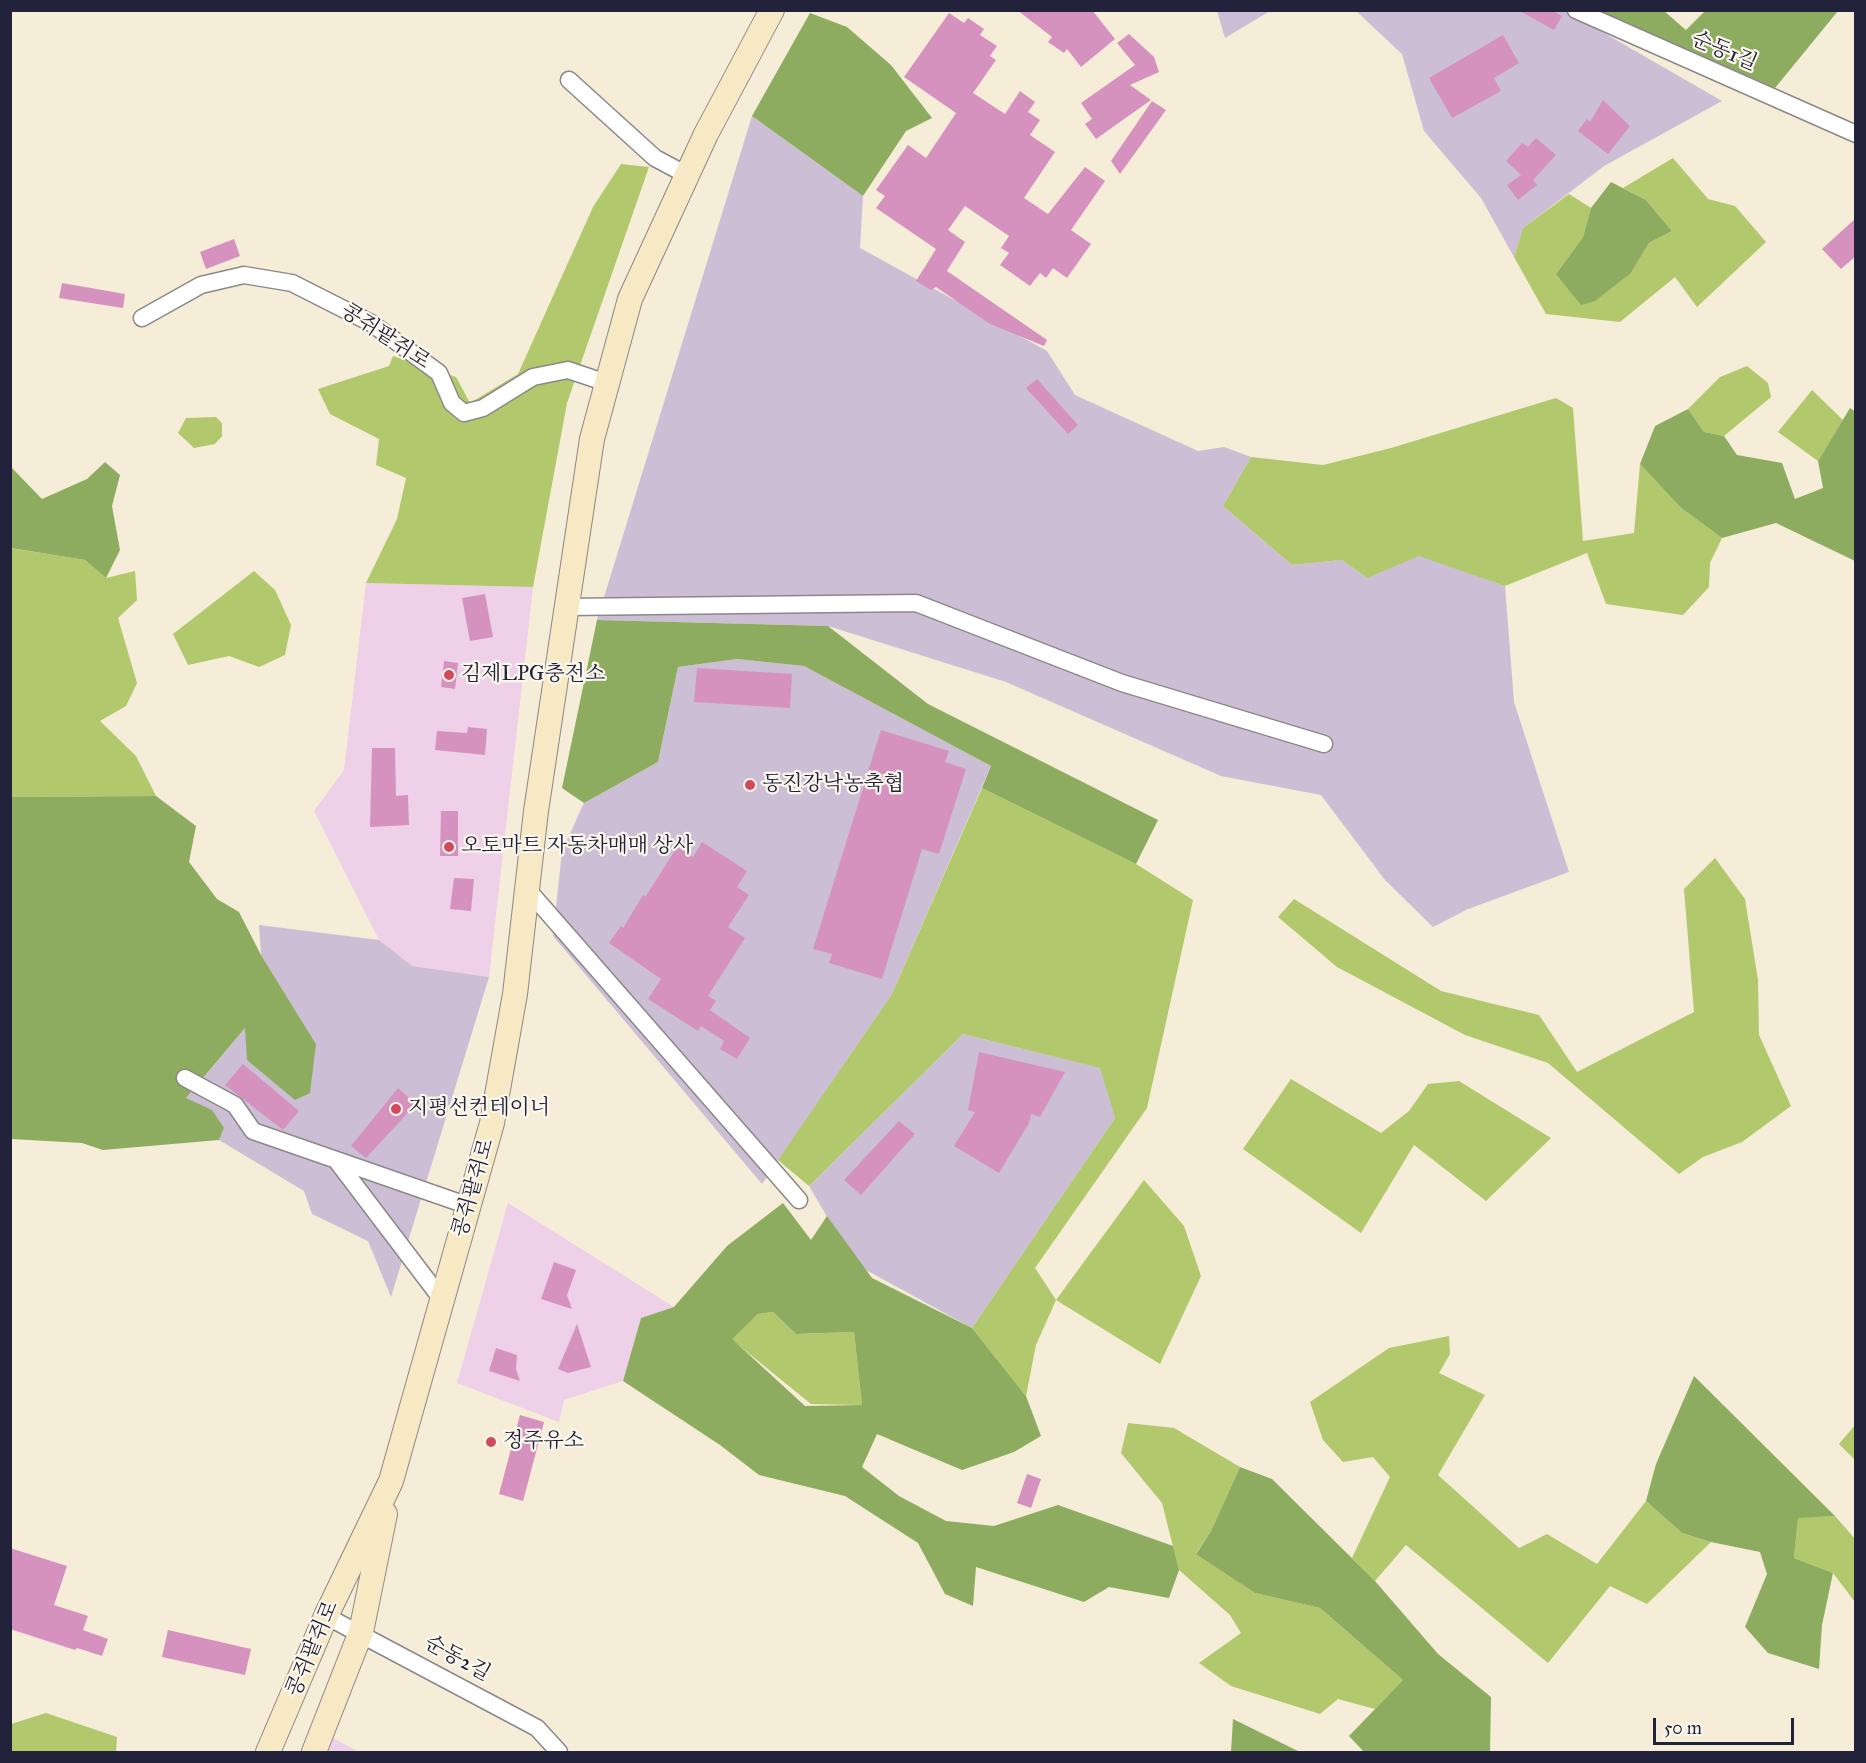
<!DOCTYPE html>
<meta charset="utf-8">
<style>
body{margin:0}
#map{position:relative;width:1866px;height:1763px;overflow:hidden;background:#f5edd7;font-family:"IM FELL Great Primer",serif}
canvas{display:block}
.frame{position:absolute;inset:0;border:12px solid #22223b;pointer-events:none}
.scale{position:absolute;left:1653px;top:1718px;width:141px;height:27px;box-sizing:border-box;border:3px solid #22223b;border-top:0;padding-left:8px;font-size:18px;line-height:21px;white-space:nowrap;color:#22223b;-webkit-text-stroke:4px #fbf7ec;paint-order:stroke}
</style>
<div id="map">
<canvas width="1866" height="1763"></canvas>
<div class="frame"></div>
<div class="scale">50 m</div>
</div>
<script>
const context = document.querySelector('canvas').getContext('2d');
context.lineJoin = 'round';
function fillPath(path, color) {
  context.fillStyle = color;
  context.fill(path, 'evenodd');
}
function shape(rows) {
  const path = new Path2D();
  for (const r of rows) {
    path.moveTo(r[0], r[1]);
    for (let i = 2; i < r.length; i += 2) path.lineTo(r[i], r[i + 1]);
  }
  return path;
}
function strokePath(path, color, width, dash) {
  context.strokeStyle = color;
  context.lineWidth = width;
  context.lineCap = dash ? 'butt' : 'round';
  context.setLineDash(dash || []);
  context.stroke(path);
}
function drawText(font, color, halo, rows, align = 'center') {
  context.font = font + ' "IM FELL Great Primer","Noto Serif KR",serif';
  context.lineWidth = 4.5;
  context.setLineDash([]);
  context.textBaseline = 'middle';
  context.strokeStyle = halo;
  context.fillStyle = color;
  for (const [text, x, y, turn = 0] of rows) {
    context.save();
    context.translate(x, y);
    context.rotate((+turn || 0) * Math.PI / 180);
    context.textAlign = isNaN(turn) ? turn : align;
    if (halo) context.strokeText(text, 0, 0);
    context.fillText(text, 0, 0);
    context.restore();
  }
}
const built = shape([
 [366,583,533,587,489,977,412,966,379,940,314,811,344,770],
 [508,1203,674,1307,641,1318,623,1381,564,1400,559,1422,457,1383],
 [333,1738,359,1752,328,1752]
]);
const industrial = shape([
 [1217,11,1217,10,1270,11,1225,38],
 [1356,11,1566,11,1722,101,1604,166,1523,228,1514,257,1481,198,1424,131,1402,54],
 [752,116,863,196,860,248,1047,351,1075,395,1198,451,1224,447,1251,457,1223,506,1292,565,1342,560,1367,578,1419,555,1505,586,1514,702,1569,872,1468,909,1433,927,1385,880,1321,795,1221,776,1006,682,828,626,597,620],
 [737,659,804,666,991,766,892,994,762,1184,553,936,562,851,584,803,658,762,678,667],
 [259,925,379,940,412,966,489,977,391,1297,368,1241,312,1214,304,1191,219,1140,224,1128,186,1098,246,1027,316,1044,261,955],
 [963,1034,1101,1068,1115,1118,972,1328,855,1264,809,1186]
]);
const green = shape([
 [1673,158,1708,199,1735,206,1766,242,1697,307,1675,277,1620,322,1546,314,1514,257,1523,228,1569,194,1591,208,1583,237,1556,274,1631,273,1649,243,1672,231,1646,200,1623,188],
 [621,164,649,167,567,403,533,587,366,583,397,519,406,478,376,465,379,439,330,414,318,389,389,366,393,356,456,377,470,403,518,374,593,207],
 [1747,366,1768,383,1771,397,1724,436,1704,432,1688,409,1720,377],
 [1812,390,1843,420,1818,461,1778,432],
 [1556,398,1573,408,1583,541,1634,533,1640,464,1681,508,1722,538,1710,563,1709,587,1683,615,1606,604,1587,553,1505,586,1419,556,1367,578,1342,560,1292,565,1223,506,1251,457,1323,465,1391,448],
 [216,417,222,423,222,436,215,444,194,448,178,433,186,418],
 [10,548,85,560,106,578,135,571,137,600,118,618,137,683,126,706,100,721,136,756,156,796,11,797],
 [254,571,275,590,291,625,285,655,259,667,229,656,188,665,173,634],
 [982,788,1136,864,1193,900,1147,1108,1035,1268,1056,1300,1144,1180,1184,1226,1201,1276,1160,1364,1056,1300,1036,1345,1026,1396,972,1328,1115,1118,1100,1068,963,1034,809,1186,778,1160,892,994],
 [1715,858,1745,899,1758,980,1759,1035,1791,1106,1742,1142,1703,1157,1679,1174,1548,1063,1465,1035,1337,967,1278,917,1294,899,1441,991,1539,1015,1577,1072,1694,1012,1684,889],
 [1291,1079,1381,1133,1409,1111,1428,1084,1459,1081,1551,1138,1486,1201,1414,1145,1361,1233,1243,1149],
 [773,1312,796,1334,854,1332,862,1405,811,1404,731,1339,758,1314],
 [1449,1336,1450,1354,1439,1373,1485,1395,1438,1475,1519,1548,1547,1534,1597,1564,1646,1501,1682,1533,1711,1542,1647,1604,1610,1586,1548,1663,1406,1545,1375,1581,1352,1558,1390,1477,1373,1457,1343,1462,1323,1440,1310,1402,1389,1348],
 [1128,1423,1174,1428,1240,1467,1211,1531,1196,1553,1255,1593,1320,1608,1403,1680,1375,1709,1338,1699,1320,1714,1231,1686,1199,1663,1241,1633,1230,1615,1179,1570,1162,1503,1121,1453],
 [1855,1425,1855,1460,1839,1444],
 [1835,1516,1855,1539,1855,1602,1833,1573,1794,1558,1798,1517],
 [46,1713,117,1737,116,1752,11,1752,11,1724]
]);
const forest = shape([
 [1599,11,1664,11,1686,30,1705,11,1838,11,1775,88],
 [810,13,847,27,891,65,932,118,906,131,863,196,752,116],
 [1611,182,1646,200,1672,231,1649,243,1631,273,1595,301,1581,305,1556,274,1583,237,1591,208],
 [1850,408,1856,412,1855,561,1776,523,1722,538,1681,508,1640,464,1655,426,1688,409,1704,432,1724,436,1737,455,1782,463,1795,499,1823,488,1818,461],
 [105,462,120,475,112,506,120,550,106,578,85,560,11,548,11,467,42,499,87,479],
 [597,620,828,626,928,704,1158,820,1136,864,982,788,991,766,804,666,737,659,678,667,658,762,584,803,562,788],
 [156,796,196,826,189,862,217,899,239,912,261,955,316,1044,310,1093,295,1100,247,1060,245,1028,186,1098,212,1110,224,1128,219,1140,103,1150,82,1143,11,1139,10,797],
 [783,1203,811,1240,827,1216,872,1278,972,1328,1026,1396,1041,1436,1014,1452,962,1470,877,1434,862,1467,899,1496,946,1521,994,1526,1058,1505,1173,1546,1179,1570,1169,1598,1109,1587,1084,1602,976,1567,973,1606,945,1594,918,1543,845,1496,759,1475,720,1445,623,1381,641,1318,674,1307,727,1246],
 [773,1312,796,1334,854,1332,862,1405,805,1406,732,1339,758,1314],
 [1694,1376,1835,1516,1798,1518,1794,1558,1833,1573,1822,1625,1819,1669,1768,1653,1745,1627,1767,1574,1760,1552,1711,1542,1682,1533,1646,1501,1656,1464],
 [1240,1467,1272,1479,1375,1581,1438,1654,1491,1697,1490,1752,1364,1752,1349,1736,1403,1680,1320,1608,1255,1593,1196,1554,1211,1531],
 [1233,1719,1300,1752,1231,1752]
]);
const building = shape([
 [1017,10,1092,10,1115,39,1081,67,1067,49,1064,53,1048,42,1052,37],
 [1518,10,1551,10,1562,16,1554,30],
 [949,13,964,23,968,18,984,29,980,35,997,46,990,56,996,60,973,93,1005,114,1020,91,1035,102,1028,112,1040,120,1030,135,1055,152,1024,198,1048,214,1085,167,1105,181,1071,230,1091,244,1067,278,1053,268,1046,278,1040,273,1030,286,1000,265,1009,253,1001,248,1009,236,965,206,948,230,965,242,947,271,1047,340,1044,346,990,324,936,287,931,290,916,281,936,249,876,208,885,196,876,190,908,145,926,158,956,113,904,77],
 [1129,34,1154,57,1159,72,1130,85,1151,100,1096,139,1085,124,1092,119,1081,103,1135,65,1117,43],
 [1503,35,1519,63,1494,78,1501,91,1452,118,1429,78],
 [1603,100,1630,126,1608,154,1578,131,1587,119,1590,122],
 [1152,101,1166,110,1120,174,1111,161],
 [1536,138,1556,155,1533,180,1537,185,1518,200,1507,185,1521,175,1506,161,1522,143,1528,147],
 [1856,218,1856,256,1841,269,1822,249],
 [234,239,240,256,206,269,200,252],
 [62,283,125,294,123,308,59,298],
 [1037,379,1078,425,1068,434,1026,388],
 [485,594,493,637,470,641,462,598],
 [444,661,458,663,455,689,441,687],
 [697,668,792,674,790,708,694,702],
 [468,727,487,729,485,755,435,750,437,731,467,733],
 [881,730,949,751,945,762,966,769,939,854,922,849,882,979,829,963,832,954,813,949],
 [372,748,395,748,396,796,408,795,409,825,370,827],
 [441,811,458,811,458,856,440,856],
 [702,842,747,871,737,887,749,895,728,927,745,938,708,996,716,1001,710,1010,750,1038,737,1059,720,1049,724,1041,701,1026,698,1031,648,999,661,979,609,943,621,926,623,928,643,895,646,896,677,847,693,857],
 [454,878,474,879,471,911,450,909],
 [979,1052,1065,1072,1040,1117,1031,1114,1029,1123,999,1173,954,1146,975,1112,968,1110],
 [243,1064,299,1111,283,1130,225,1085],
 [398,1088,416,1104,366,1158,351,1146],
 [899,1121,915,1134,861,1195,844,1180],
 [554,1262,576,1270,567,1295,572,1309,541,1299],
 [577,1324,591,1367,568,1373,558,1369],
 [496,1348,517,1355,516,1369,520,1381,489,1371],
 [520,1415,544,1422,523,1501,499,1494],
 [1027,1474,1041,1479,1031,1508,1017,1503],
 [10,1548,67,1566,54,1605,88,1616,83,1630,108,1639,102,1656,77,1648,75,1650,10,1629],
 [168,1630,251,1649,245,1675,162,1657]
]);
const street = shape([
 [1576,10,1856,134],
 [569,80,655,158,687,175],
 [142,318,201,285,244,275,292,283,371,323,439,373,452,403,464,413,483,408,533,377,568,370,607,383],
 [566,607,916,603,1122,683,1324,744],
 [528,890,799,1200],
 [185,1078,235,1105,253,1131,469,1206],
 [336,1160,443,1301],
 [326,1616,537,1728,559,1752]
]);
const secondary = shape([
 [268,1752,326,1616,391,1481,492,1123,515,994,536,811,592,439,630,299,706,134,772,10],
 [314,1752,361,1632,385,1514]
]);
const markers = [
 [449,675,6,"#d1495b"],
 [750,785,6,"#d1495b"],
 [449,847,6,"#d1495b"],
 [396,1109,6,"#d1495b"],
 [491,1442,6,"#d1495b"]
];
const streetNames = [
 ["순동1길",1724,52,23],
 ["콩쥐팥쥐로",385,337,33],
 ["콩쥐팥쥐로",474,1188,-74],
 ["콩쥐팥쥐로",313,1649,-67],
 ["순동2길",457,1659,29]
];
const poiNames = [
 ["김제LPG충전소",461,675],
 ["동진강낙농축협",762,785],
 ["오토마트 자동차매매 상사",461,847],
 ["지평선컨테이너",408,1109],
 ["정주유소",503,1442]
];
fillPath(built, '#eed0e8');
fillPath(industrial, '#ccbed4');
fillPath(green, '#b2c86c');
fillPath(forest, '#8dac60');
fillPath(building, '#d692bf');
strokePath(street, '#8c8889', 19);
strokePath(secondary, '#8c8889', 26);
strokePath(street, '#fff', 16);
strokePath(secondary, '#f7e9c3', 24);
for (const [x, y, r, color] of markers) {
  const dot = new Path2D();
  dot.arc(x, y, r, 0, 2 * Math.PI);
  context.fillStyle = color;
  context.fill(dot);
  strokePath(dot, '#fbf7ec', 2);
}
drawText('21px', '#22223b', '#fbf7ec', streetNames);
drawText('21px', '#22223b', '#fbf7ec', poiNames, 'left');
</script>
